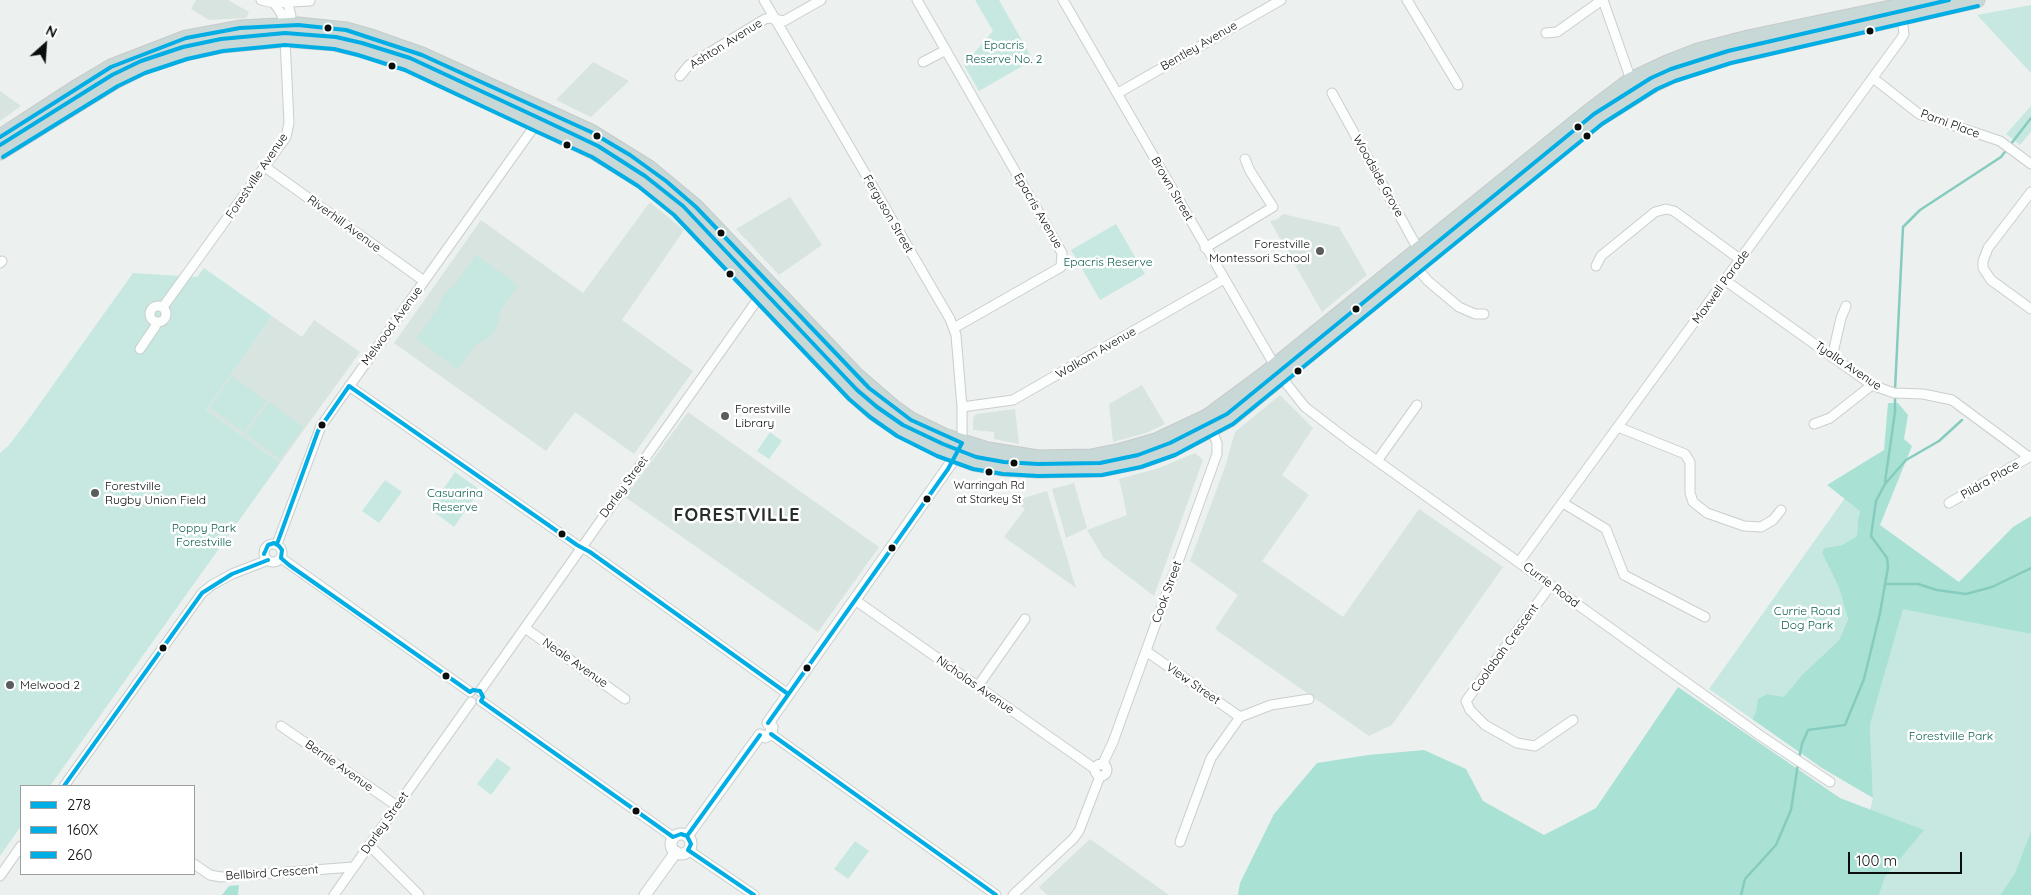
<!DOCTYPE html>
<style>
body{margin:0}
#map{position:relative;width:2031px;height:895px;overflow:hidden;background:#ecf1f0;font-family:Quicksand,sans-serif}
canvas{display:block}
.legend{position:absolute;left:20px;top:785px;width:175px;height:90px;box-sizing:border-box;background:#fff;border:1px solid #9d9f9e;margin:0;padding:6px 9px;list-style:none;font-size:15px;color:#0a0e0d}
.legend li{display:flex;align-items:center;gap:10px;height:25px}
.legend b{width:25px;border:1px solid #9d9f9e}
.north{position:absolute;left:20px;top:20px;width:50px;height:50px;-webkit-text-stroke:4px #fff;paint-order:stroke;rotate:26deg;font-size:14px;font-weight:700;line-height:20px;text-align:center;color:#0a0e0d}
.north::after{content:'';display:block;margin:auto;width:18px;height:22px;background:#0a0e0d;clip-path:polygon(50% 0,100% 100%,50% 72%,0 100%)}
.scale{position:absolute;left:1848px;top:852px;width:114px;height:22px;box-sizing:border-box;border:2px solid #0a0e0d;border-top:0;padding-left:6px;font-size:15px;line-height:18px;white-space:nowrap;color:#0a0e0d;-webkit-text-stroke:4px #fff;paint-order:stroke}
</style>
<div id="map">
<canvas width="2031" height="895"></canvas>
<ul class="legend">
<li><b style="height:6px;background:#00ade4"></b>278</li>
<li><b style="height:6px;background:#00ade4"></b>160X</li>
<li><b style="height:6px;background:#00ade4"></b>260</li>
</ul>
<div class="north">N</div>
<div class="scale">100 m</div>
</div>
<script>
const context = document.querySelector('canvas').getContext('2d');
context.lineJoin = 'round';
function fillPath(path, color) {
  context.fillStyle = color;
  context.fill(path, 'evenodd');
}
function shape(rows) {
  const path = new Path2D();
  for (const r of rows) {
    if (r.length === 3) {
      path.moveTo(r[0] + r[2], r[1]);
      path.arc(r[0], r[1], r[2], 0, 2 * Math.PI);
      continue;
    }
    path.moveTo(r[0], r[1]);
    for (let i = 2; i < r.length; i += 2) path.lineTo(r[i], r[i + 1]);
  }
  return path;
}
function strokePath(path, color, width, dash) {
  context.strokeStyle = color;
  context.lineWidth = width;
  context.lineCap = dash ? 'butt' : 'round';
  context.setLineDash(dash || []);
  context.stroke(path);
}
function drawText(font, color, halo, rows, align = 'center') {
  context.font = font + ' Quicksand,sans-serif';
  context.lineWidth = 5;
  context.setLineDash([]);
  context.textBaseline = 'middle';
  context.strokeStyle = halo;
  context.fillStyle = color;
  for (const [text, x, y, turn = 0] of rows) {
    context.save();
    context.translate(x, y);
    context.rotate((+turn || 0) * Math.PI / 180);
    context.textAlign = isNaN(turn) ? turn : align;
    if (halo) context.strokeText(text, 0, 0);
    context.fillText(text, 0, 0);
    context.restore();
  }
}
const built = shape([
 [196,0,228,0,249,12,246,18,209,20,191,9],
 [593,62,629,81,591,117,556,100],
 [0,91,21,106,0,121],
 [790,197,822,245,779,275,736,229],
 [650,202,684,230,622,320,693,371,634,454,575,412,546,451,394,343,481,220,583,293],
 [1283,214,1339,227,1367,275,1322,312,1270,221,1278,219],
 [272,316,302,337,314,320,360,352,280,463,206,410],
 [1142,385,1165,424,1146,433,1113,442,1109,404],
 [1280,395,1313,428,1282,475,1309,495,1262,561,1343,617,1419,509,1503,567,1392,725,1369,736,1215,629,1238,595,1190,561,1225,467,1235,432],
 [1015,409,1019,444,994,439,994,432,973,430,973,418,976,414],
 [688,412,879,547,818,632,625,497],
 [1195,453,1203,460,1154,596,1103,557,1087,530,1127,515,1119,479,1159,468],
 [1074,483,1087,528,1066,538,1052,489],
 [1047,491,1076,588,1004,537,1025,509,1014,501],
 [1090,839,1169,895,1047,895,1039,887]
]);
const green = shape([
 [975,0,999,0,1033,60,979,91,964,65,993,31],
 [2031,5,2031,73,1977,15],
 [2031,106,2031,132,2020,145,2006,134],
 [1116,224,1145,274,1100,300,1071,250],
 [476,255,518,285,500,311,499,320,495,330,487,339,476,344,458,369,416,339,438,308,444,294,454,286],
 [204,268,272,316,206,410,280,463,50,786,21,786,21,826,0,856,0,453,8,446,26,423,133,273,197,277],
 [232,376,266,401,244,432,210,408],
 [269,402,303,427,280,459,246,434],
 [770,432,782,441,769,459,757,451],
 [455,472,480,490,454,527,430,509],
 [385,480,402,492,379,523,362,511],
 [1845,498,1860,510,1858,519,1857,536,1842,545,1824,548,1822,553,1839,588,1848,619,1839,640,1803,674,1784,698,1767,694,1752,719,1709,689],
 [1903,608,2031,634,2031,831,2015,873,2000,895,1879,895,1885,877,1923,830,1870,811,1873,798,1870,725],
 [497,758,511,768,491,795,477,784],
 [855,841,869,851,848,879,834,869]
]);
const forest = shape([
 [1888,403,1898,403,1908,415,1904,439,1912,446,1880,525,1959,582,2013,527,2031,516,2031,634,1903,609,1870,725,1873,798,1822,768,1752,719,1756,712,1758,699,1767,694,1784,697,1803,674,1839,640,1848,619,1839,588,1822,553,1824,548,1842,545,1857,536,1858,519,1860,511,1827,485,1884,450],
 [1678,687,1840,798,1924,830,1885,877,1879,895,1238,895,1240,883,1274,814,1317,763,1368,755,1424,750,1466,769,1483,801,1544,835,1596,808],
 [2031,831,2031,895,2000,895,2015,873],
 [239,885,238,895,222,895,229,886]
]);
const stream = shape([
 [1895,390,1903,227,1920,210,2001,157,2031,118],
 [1885,482,1895,412,1895,395],
 [1886,584,1918,584,1937,590,1966,594,1992,587,2031,568],
 [1799,758,1802,744,1808,730,1845,725,1864,679,1880,613,1888,567,1887,558,1871,536,1876,501,1885,484,1906,460,1939,441,1962,420],
 [1741,895,1745,879,1776,845,1791,810,1798,764]
]);
const minor = shape([
 [261,0,274,3,310,1],
 [764,0,950,319,956,335,962,407,962,443],
 [917,0,1062,253,1061,267,954,328],
 [1063,0,1275,366],
 [1407,0,1458,85],
 [1603,0,1631,80],
 [274,3,281,13,285,25],
 [285,25,291,16,287,0],
 [1546,33,1557,32,1602,0],
 [923,62,946,50],
 [680,76,689,65,765,19,769,18,784,21,821,0],
 [1873,78,1919,114,2000,141,2031,164],
 [1118,93,1281,0],
 [1332,93,1418,249],
 [265,167,424,281],
 [2031,192,1988,248,1983,261,1983,268,1991,280,2031,309],
 [1205,248,1273,207,1250,171,1245,159],
 [0,263,2,261],
 [1596,266,1601,256,1655,212,1666,209,1674,211,1741,260],
 [1416,267,1428,281,1459,307,1475,314,1484,314],
 [1726,281,1872,385,1894,393,1923,394,1952,400,2029,457],
 [158,314,8],
 [163,307,286,137,289,123,285,39],
 [140,349,155,327,157,322],
 [1832,357,1841,318,1846,306],
 [1282,378,1305,407,1348,440,1761,736,1830,782],
 [349,386,577,545,590,552,788,694],
 [962,407,1013,400,1224,279],
 [1814,424,1830,418,1872,385],
 [1618,427,1685,454,1690,462,1690,493,1693,502,1707,513,1744,526,1761,527,1773,520,1781,510],
 [1377,461,1417,405],
 [1563,503,1606,529,1624,575,1705,617],
 [1949,503,2031,456],
 [273,553,9],
 [277,544,321,426,536,124],
 [281,558,470,692],
 [1519,562,1901,39,1904,34,1902,19],
 [1550,586,1466,701,1470,710,1485,725,1517,743,1535,746,1573,720],
 [855,600,1095,769],
 [525,628,625,699],
 [1146,651,1240,717],
 [978,686,1025,619],
 [480,691,760,296],
 [481,701,673,837],
 [281,726,397,806],
 [771,734,996,895],
 [1101,770,6],
 [1102,765,1113,742,1217,454,1217,443,1212,430],
 [64,786,202,593,212,585,232,574,268,560],
 [1180,842,1211,758,1240,717,1271,705,1309,699],
 [369,845,419,895],
 [688,850,754,895],
 [194,864,210,875,221,877,353,867],
 [0,876,21,846],
 [334,895,471,702],
 [1013,895,1073,839,1079,831,1100,776]
]);
const tertiary = shape([
 [768,723,956,456],
 [760,735,765,737,771,734,772,727,768,723],
 [681,844,10],
 [687,836,760,735],
 [645,895,676,852]
]);
const trunk = shape([
 [0,137,79,86,111,67,186,38,240,28,298,25,346,30,371,37,422,55,591,132,649,168,696,207,857,376,894,408,911,420,944,436,988,450,1038,458,1091,457,1121,451,1156,441,1207,417,1265,374,1586,114,1631,80,1667,63,1698,51,1748,38,1929,0],
 [0,152,115,81,143,67,185,53,222,45,285,39,335,43,360,49,407,64,536,124,595,152,642,181,678,210,853,394,873,412,900,430,940,450,974,463,1003,468,1038,470,1101,469,1140,461,1173,449,1230,419,1523,179,1598,119,1654,84,1673,75,1729,57,1977,0]
]);
const bus1 = shape([
 [0,137,111,67,186,38,240,28,298,25,346,30,422,55,591,132,630,155,666,181,696,207,869,388,911,420,962,443,948,469,768,723],
 [277,544,318,431,349,386,577,545,590,552,788,694],
 [264,554,268,545,274,543,279,546,282,550,281,558,289,565,470,692,473,690,480,691,483,697,481,701,673,837,681,834,687,836,691,844,688,850,754,895],
 [771,734,996,895],
 [64,786,202,593,232,574,268,560],
 [687,836,760,735]
]);
const bus2 = shape([
 [3,157,118,86,145,73,187,59,223,51,285,45,334,49,358,55,405,70,533,130,592,157,638,186,674,215,849,399,870,417,897,436,937,456,973,469,1003,474,1038,476,1102,475,1141,467,1175,455,1233,424,1602,124,1657,89,1675,81,1731,63,1978,6]
]);
const bus3 = shape([
 [0,145,112,75,141,61,183,47,221,39,285,33,336,37,362,43,410,58,539,118,598,146,645,176,683,206,857,390,877,407,903,425,943,444,976,457,1004,462,1038,464,1100,463,1138,455,1170,443,1227,414,1594,114,1651,78,1671,69,1728,51,1949,0]
]);
const markers = [
 [328,28,4.5,"#0a0e0d"],
 [1870,31,4.5,"#0a0e0d"],
 [392,66,4.5,"#0a0e0d"],
 [1578,127,4.5,"#0a0e0d"],
 [597,136,4.5,"#0a0e0d"],
 [1587,136,4.5,"#0a0e0d"],
 [567,145,4.5,"#0a0e0d"],
 [721,233,4.5,"#0a0e0d"],
 [1320,251,5,"#595d5c"],
 [730,274,4.5,"#0a0e0d"],
 [1356,309,4.5,"#0a0e0d"],
 [1298,371,4.5,"#0a0e0d"],
 [725,416,5,"#595d5c"],
 [322,425,4.5,"#0a0e0d"],
 [1014,463,4.5,"#0a0e0d"],
 [989,472,4.5,"#0a0e0d"],
 [95,493,5,"#595d5c"],
 [927,499,4.5,"#0a0e0d"],
 [562,534,4.5,"#0a0e0d"],
 [892,548,4.5,"#0a0e0d"],
 [163,648,4.5,"#0a0e0d"],
 [807,668,4.5,"#0a0e0d"],
 [446,676,4.5,"#0a0e0d"],
 [10,685,5,"#595d5c"],
 [636,811,4.5,"#0a0e0d"]
];
const busNames = [
 ["Warringah Rd",989,486],
 ["at Starkey St",989,500]
];
const streetNames = [
 ["Ashton Avenue",726,44,-32],
 ["Bentley Avenue",1199,46,-30],
 ["Parni Place",1950,124,20],
 ["Forestville Avenue",257,176,-56],
 ["Woodside Grove",1378,176,61],
 ["Brown Street",1172,189,60],
 ["Epacris Avenue",1038,211,60],
 ["Ferguson Street",888,214,60],
 ["Riverhill Avenue",344,224,36],
 ["Maxwell Parade",1721,287,-54],
 ["Melwood Avenue",392,326,-54],
 ["Walkom Avenue",1096,353,-30],
 ["Tyalla Avenue",1848,366,34],
 ["Pildra Place",1990,480,-30],
 ["Darley Street",624,487,-54],
 ["Currie Road",1551,585,37],
 ["Cook Street",1167,592,-70],
 ["Coolabah Crescent",1505,648,-54],
 ["Neale Avenue",575,663,35],
 ["View Street",1193,684,35],
 ["Nicholas Avenue",975,685,35],
 ["Bernie Avenue",339,766,35],
 ["Darley Street",385,823,-55],
 ["Bellbird Crescent",272,873,-4]
];
const parkNames = [
 ["Epacris",1004,45],
 ["Reserve No. 2",1004,59],
 ["Epacris Reserve",1108,262],
 ["Casuarina",455,493],
 ["Reserve",455,507],
 ["Poppy Park",204,528],
 ["Forestville",204,542],
 ["Currie Road",1807,611],
 ["Dog Park",1807,625],
 ["Forestville Park",1951,736]
];
const poiNames = [
 ["Forestville",1310,244,"right"],
 ["Montessori School",1310,258,"right"],
 ["Forestville",735,409],
 ["Library",735,423],
 ["Forestville",105,486],
 ["Rugby Union Field",105,500],
 ["Melwood 2",20,685]
];
const districtNames = [
 ["FORESTVILLE",737,516]
];
fillPath(built, '#d7e4e0');
fillPath(green, '#c6e8e0');
fillPath(forest, '#aae1d5');
strokePath(stream, '#86ccbe', 2.5);
strokePath(minor, '#cacecd', 11);
strokePath(tertiary, '#cacecd', 13);
strokePath(trunk, '#c7cac9', 17);
strokePath(minor, '#fcfdfd', 9);
strokePath(tertiary, '#fcfdfd', 11);
strokePath(trunk, '#c8d8d6', 15);
strokePath(bus1, '#00ade4', 4);
strokePath(bus2, '#00ade4', 4);
strokePath(bus3, '#00ade4', 4);
for (const [x, y, r, color] of markers) {
  const dot = new Path2D();
  dot.arc(x, y, r, 0, 2 * Math.PI);
  context.fillStyle = color;
  context.fill(dot);
  strokePath(dot, '#fff', 2);
}
drawText('11px', '#0a0e0d', '#fff', busNames);
drawText('12px', '#0a0e0d', '#fff', streetNames);
drawText('12px', '#0b5e51', '#fff', parkNames);
drawText('12px', '#0a0e0d', '#fff', poiNames, 'left');
context.letterSpacing = '1px';
drawText('bold 18px', '#252d2b', '#fff', districtNames);
context.letterSpacing = '0px';
</script>
